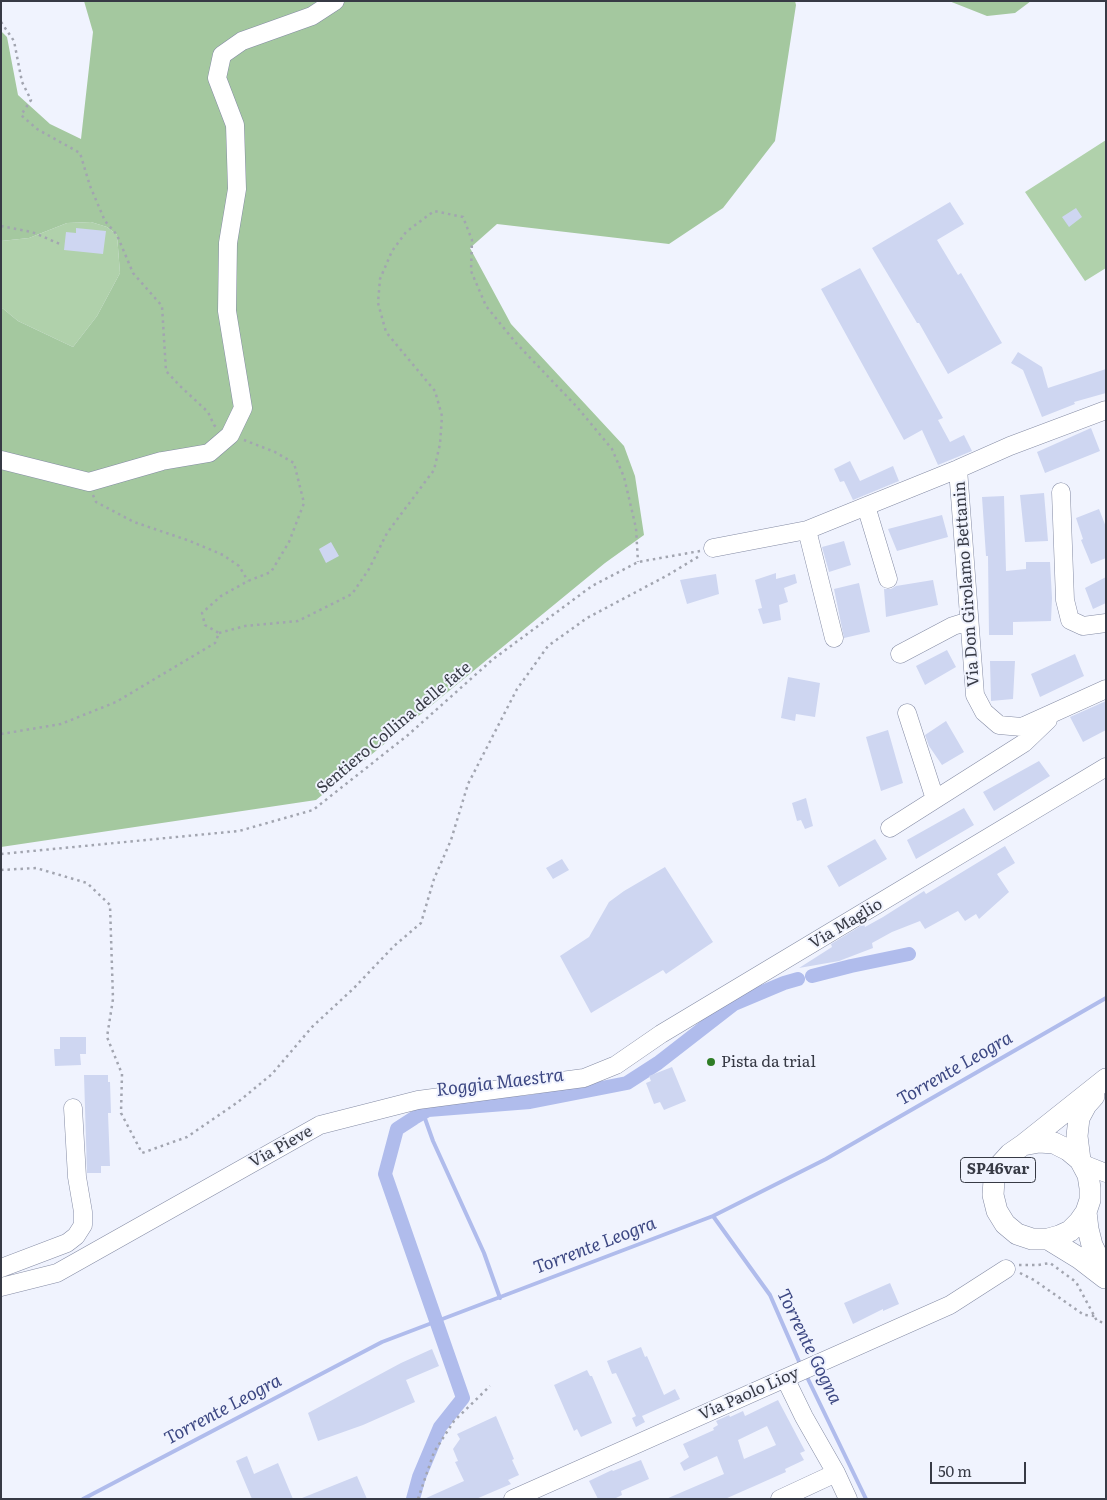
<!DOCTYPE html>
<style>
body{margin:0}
#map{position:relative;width:1107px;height:1500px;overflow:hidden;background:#f0f3fe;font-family:Literata,serif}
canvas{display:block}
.frame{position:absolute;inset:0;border:2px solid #373a45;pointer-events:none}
.scale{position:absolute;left:930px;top:1462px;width:96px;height:22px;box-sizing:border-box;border:2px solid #373a45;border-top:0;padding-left:6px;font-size:15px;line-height:18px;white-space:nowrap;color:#373a45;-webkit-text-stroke:4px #f0f3fe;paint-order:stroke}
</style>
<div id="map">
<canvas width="1107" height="1500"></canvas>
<div class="frame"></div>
<div class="scale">50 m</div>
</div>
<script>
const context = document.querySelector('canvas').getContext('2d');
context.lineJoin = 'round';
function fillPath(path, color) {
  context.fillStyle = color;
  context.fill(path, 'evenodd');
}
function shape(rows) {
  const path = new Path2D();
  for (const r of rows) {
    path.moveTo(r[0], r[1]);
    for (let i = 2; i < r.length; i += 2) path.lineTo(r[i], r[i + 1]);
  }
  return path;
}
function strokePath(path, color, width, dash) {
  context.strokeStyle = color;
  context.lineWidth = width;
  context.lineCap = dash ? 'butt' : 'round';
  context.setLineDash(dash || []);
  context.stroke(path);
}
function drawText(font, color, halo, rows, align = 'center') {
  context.font = font + ' Literata,serif';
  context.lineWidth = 4;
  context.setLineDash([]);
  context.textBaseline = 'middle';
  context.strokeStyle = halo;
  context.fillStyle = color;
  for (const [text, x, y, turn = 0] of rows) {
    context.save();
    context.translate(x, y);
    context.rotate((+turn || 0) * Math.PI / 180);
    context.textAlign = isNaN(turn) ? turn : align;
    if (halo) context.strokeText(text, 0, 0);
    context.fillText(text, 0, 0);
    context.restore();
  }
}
const green = shape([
 [1106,140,1106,268,1085,281,1025,192],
 [91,222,107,227,117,235,120,273,97,316,73,347,18,321,1,307,1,241,29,238,67,223]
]);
const forest = shape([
 [84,1,795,1,796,5,775,141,723,208,669,244,497,224,470,248,511,324,624,446,635,476,644,535,605,563,316,800,1,847,1,307,18,321,73,347,97,316,120,273,117,235,107,227,91,222,67,223,29,238,1,241,1,31,7,37,18,95,50,124,81,139,93,32],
 [949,1,1031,1,1015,13,987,16]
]);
const stream = shape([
 [423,1113,433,1141,484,1253,500,1298],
 [713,1216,770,1295,801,1366],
 [806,1375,866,1499],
 [83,1499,382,1342,713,1216,826,1159,1106,998]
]);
const canal = shape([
 [812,976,851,966,909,954],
 [413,1499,419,1477,440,1427,463,1398,385,1174,397,1129,414,1118,428,1110,530,1102,627,1083,658,1063,734,1004,784,983,798,979]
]);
const building = shape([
 [950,202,964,224,937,240,958,275,961,273,1002,343,948,374,919,323,917,323,872,248],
 [1076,208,1082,217,1069,227,1062,217],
 [76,228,106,231,103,254,64,250,66,232,76,233],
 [860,268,943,418,938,420,950,442,964,435,972,451,938,465,922,430,904,440,821,289],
 [1018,352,1042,367,1048,388,1106,369,1106,393,1074,402,1075,404,1042,417,1023,370,1011,363],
 [1091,428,1100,451,1045,473,1037,452],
 [850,461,860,481,893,466,899,481,853,500,844,481,840,482,834,469],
 [1044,493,1048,541,1025,542,1020,495],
 [1004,496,1006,571,1026,569,1026,562,1050,562,1052,598,1051,621,1013,622,1013,635,989,635,988,556,986,556,982,497],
 [1099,509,1106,527,1106,558,1091,564,1081,540,1083,539,1076,518],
 [942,515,948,537,897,551,888,529],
 [844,541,851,565,829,572,822,547],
 [331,542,339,556,326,563,319,549],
 [776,573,776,579,795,574,797,583,784,588,788,602,779,605,781,620,763,624,758,609,762,608,755,580],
 [716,574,719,594,687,604,680,580],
 [1106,577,1106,603,1093,609,1085,588],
 [933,580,938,605,886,617,884,589,891,589,896,586],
 [859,583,870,632,844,638,834,589],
 [947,650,956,667,925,685,916,666],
 [1075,654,1084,676,1040,697,1031,674],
 [990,661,1015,661,1013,699,991,701],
 [788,677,820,683,815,717,796,714,795,721,781,718],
 [1106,701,1106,730,1083,742,1070,717],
 [946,721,964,752,942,765,929,746,925,735],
 [888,730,903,783,881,791,866,737],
 [1039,761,1050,776,994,811,983,792],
 [806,798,813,826,805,829,801,820,797,821,792,803],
 [964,808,974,825,916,859,907,840],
 [875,839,887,859,839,887,827,866],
 [1005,846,1015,863,997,874,1009,892,979,919,976,914,965,921,958,911,925,929,920,921,892,932,872,943,873,948,839,961,799,968,832,947,831,944,864,924,865,927,883,917,924,891,926,894],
 [562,859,569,870,553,879,546,868],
 [665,867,713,942,666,974,663,970,591,1013,560,956,589,937,609,902,624,891],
 [60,1037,86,1037,86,1054,80,1054,81,1065,55,1066,54,1049,60,1049],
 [672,1067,686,1101,664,1110,660,1102,654,1104,646,1083,651,1081,649,1076],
 [84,1075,108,1075,108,1082,110,1082,111,1113,108,1113,110,1166,101,1166,101,1173,87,1173],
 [890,1283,899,1304,883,1311,883,1309,853,1324,844,1303],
 [641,1347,645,1357,647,1356,664,1395,675,1389,680,1399,642,1416,645,1422,636,1427,632,1418,636,1416,616,1373,612,1374,607,1361],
 [432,1349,439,1366,406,1380,415,1402,363,1425,318,1441,308,1413,401,1363],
 [587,1370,590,1376,592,1376,612,1423,581,1437,577,1429,574,1431,554,1385],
 [778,1400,805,1451,800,1453,804,1460,785,1469,786,1472,725,1499,666,1499,724,1474,717,1456,684,1471,680,1463,689,1457,683,1444,714,1430,713,1428,718,1425,716,1421,729,1415,730,1417,743,1411,745,1416],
 [767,1426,776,1445,744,1459,738,1440],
 [496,1416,514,1459,512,1460,519,1475,508,1480,511,1484,476,1499,424,1499,464,1481,455,1462,458,1461,453,1449,460,1439,457,1434],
 [247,1456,254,1474,278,1463,293,1499,252,1499,236,1461],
 [641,1460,649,1479,621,1491,622,1495,614,1499,598,1499,589,1481,612,1470,613,1471],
 [357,1476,367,1499,302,1499,302,1498]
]);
const path = shape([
 [1,22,14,41,22,82,31,100,21,115,37,129,80,153,90,186,105,221,117,235,133,273,162,306,166,371,180,386,208,412,214,425,216,427],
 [1,226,32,232,60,244],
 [93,495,96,502,134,522,190,541,223,555,239,566,248,581],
 [219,633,245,626,298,621,352,594,369,569,387,533,434,470,440,444,442,416,435,391,386,332,378,303,380,279,392,251,406,232,434,211,463,217,472,240,471,271,486,306,516,343,577,407,612,449,624,477,636,528,638,562],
 [1,734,61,724,116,702,215,643,219,633,205,625,202,613,221,596,248,581,271,572,289,542,304,503,294,463,275,452,244,440],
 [1,854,239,831,313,810,408,735,492,660,592,586,638,562,700,551],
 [1,870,36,868,87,883,110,905,113,999,107,1037,122,1074,121,1113,142,1153,187,1137,238,1102,272,1074,312,1027,354,988,394,946,421,923,434,879,451,840,468,784,517,689,548,646,587,618,668,575,701,555],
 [1019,1265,1038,1265,1050,1263,1076,1282,1097,1321,1106,1323],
 [1020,1273,1034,1280,1084,1315,1095,1316],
 [418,1499,434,1452,454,1421,490,1386]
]);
const minor = shape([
 [1,460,89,482,162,461,209,453,230,435,243,408,227,311,228,243,237,189,235,125,217,78,222,55,242,41,312,16,335,1],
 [958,469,975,695,984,712,999,725,1022,727,1106,689],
 [1061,492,1065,600,1070,620,1083,626,1106,623],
 [866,506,888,579],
 [807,530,834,638],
 [713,548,807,530,958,469,1010,446,1106,410],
 [900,654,953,626,969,621],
 [907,713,935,799],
 [890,828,1024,743,1048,720],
 [1083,1164,1106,1173],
 [1,1268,67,1243,76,1236,83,1225,83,1212,77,1177,73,1108],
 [1,1287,57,1273,320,1125,418,1100,584,1078,616,1065,661,1034,1106,767],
 [785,1378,804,1417,836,1473,848,1499],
 [513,1499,950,1305,1006,1269],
 [780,1499,836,1473]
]);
const major = shape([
 [1023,1145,1106,1079],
 [1080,1160,1077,1136,1079,1118,1086,1105,1094,1096],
 [1086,1212,1079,1222,1070,1231,1059,1236,1048,1239,1032,1239,1017,1234,1005,1224,997,1211,993,1195,994,1180,1000,1165,1010,1154,1023,1145,1039,1142,1054,1143,1068,1150,1080,1160,1088,1175,1090,1188,1090,1200,1086,1212,1088,1229,1092,1245,1106,1274],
 [1048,1239,1079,1258,1105,1278]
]);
const markers = [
 [711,1062,5,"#2f7d26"]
];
const shields = [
 [998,1170,75]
];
const shieldNames = [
 ["SP46var",998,1170]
];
const streetNames = [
 ["Via Don Girolamo Bettanin",967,584,-94],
 ["Sentiero Collina delle fate",394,728,-40],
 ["Via Maglio",846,924,-31],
 ["Via Pieve",281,1147,-29],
 ["Via Paolo Lioy",749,1394,-24]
];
const poiNames = [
 ["Pista da trial",721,1062]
];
const waterNames = [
 ["Torrente Leogra",955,1069,-30],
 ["Roggia Maestra",500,1083,-7],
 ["Torrente Leogra",595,1246,-21],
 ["Torrente Gogna",809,1347,64],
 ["Torrente Leogra",223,1410,-28]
];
fillPath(green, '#b0d1ab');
fillPath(forest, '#a4c89f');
strokePath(stream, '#b0bcec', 4);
strokePath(canal, '#b0bcec', 14);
fillPath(building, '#ced6f1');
strokePath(minor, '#848ba4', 19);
strokePath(major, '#848ba4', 22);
strokePath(path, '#a2a5b0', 2.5, [2.5, 4]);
strokePath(minor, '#fff', 18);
strokePath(major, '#fff', 21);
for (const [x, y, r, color] of markers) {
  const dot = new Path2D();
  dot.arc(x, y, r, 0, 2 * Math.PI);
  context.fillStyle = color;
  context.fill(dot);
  strokePath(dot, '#f0f3fe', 2);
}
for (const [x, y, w] of shields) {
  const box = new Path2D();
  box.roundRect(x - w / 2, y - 12.5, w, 25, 4);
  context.fillStyle = '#f0f3fe';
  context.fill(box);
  strokePath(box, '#373a45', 1);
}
drawText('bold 15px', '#373a45', null, shieldNames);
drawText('16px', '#373a45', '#f0f3fe', streetNames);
drawText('16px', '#373a45', '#f0f3fe', poiNames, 'left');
drawText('italic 18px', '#3d4883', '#f0f3fe', waterNames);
</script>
